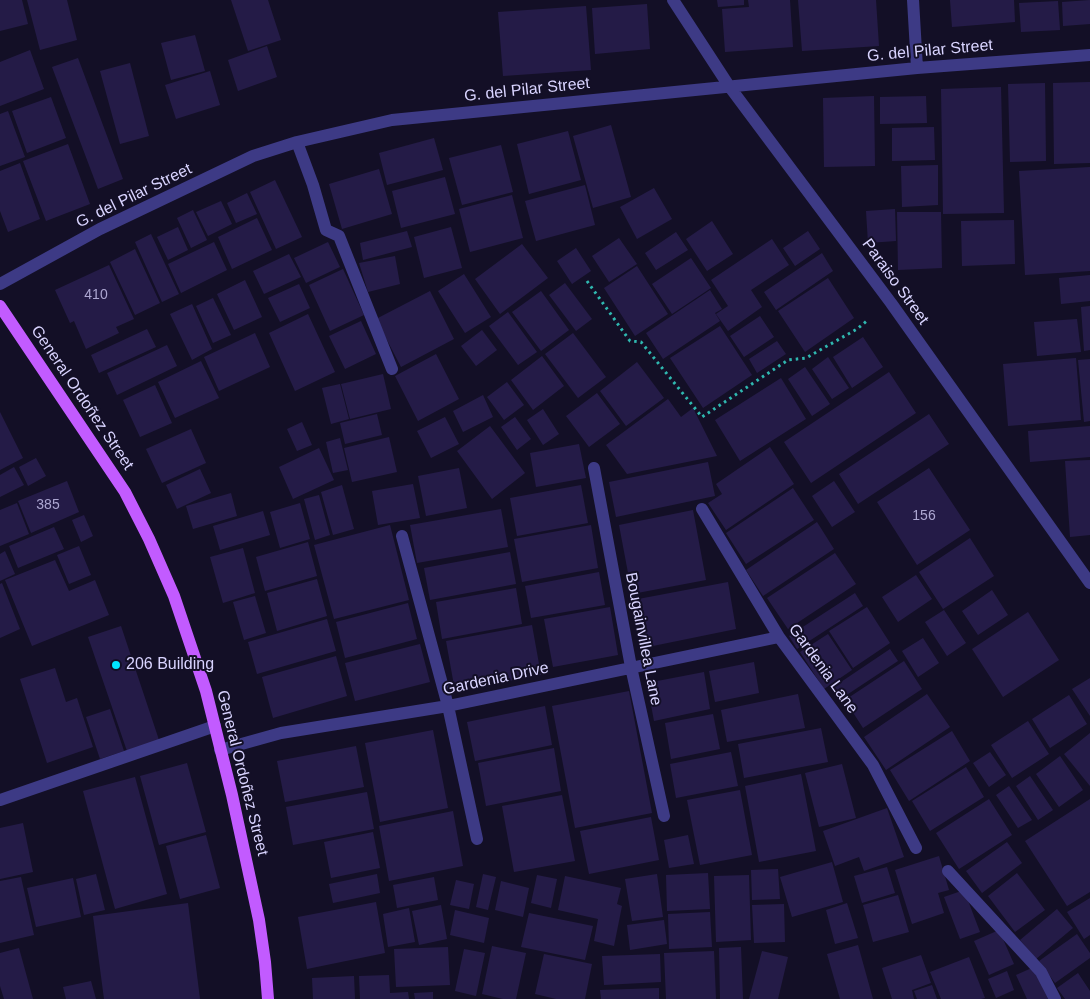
<!DOCTYPE html>
<meta charset="utf-8">
<style>
body{margin:0}
canvas{display:block;background:#130f26}
</style>
<canvas width="1090" height="999"></canvas>
<script>
const context = document.querySelector('canvas').getContext('2d');
context.lineJoin = 'round';
function fillPath(path, color) {
  context.fillStyle = color;
  context.fill(path, 'evenodd');
}
function shape(rows) {
  const path = new Path2D();
  for (const r of rows) {
    path.moveTo(r[0], r[1]);
    for (let i = 2; i < r.length; i += 2) path.lineTo(r[i], r[i + 1]);
  }
  return path;
}
function strokePath(path, color, width, dash) {
  context.strokeStyle = color;
  context.lineWidth = width;
  context.lineCap = dash ? 'butt' : 'round';
  context.setLineDash(dash || []);
  context.stroke(path);
}
function drawText(font, color, halo, rows, align = 'center') {
  context.font = font + ' Helvetica,sans-serif';
  context.lineWidth = 4;
  context.setLineDash([]);
  context.textBaseline = 'middle';
  context.strokeStyle = halo;
  context.fillStyle = color;
  for (const [text, x, y, turn = 0] of rows) {
    context.save();
    context.translate(x, y);
    context.rotate((+turn || 0) * Math.PI / 180);
    context.textAlign = isNaN(turn) ? turn : align;
    if (halo) context.strokeText(text, 0, 0);
    context.fillText(text, 0, 0);
    context.restore();
  }
}
const building = shape([
 [0,0,22,0,28,24,0,31],
 [27,0,67,0,77,40,40,50],
 [231,0,268,0,281,40,248,51],
 [717,0,744,0,744,5,718,7],
 [748,0,790,0,793,47,725,52,722,9,749,7],
 [798,0,876,0,879,46,802,51],
 [950,0,1014,0,1015,22,952,27],
 [1090,0,1090,24,1063,26,1062,2],
 [1058,1,1060,30,1021,32,1019,3],
 [647,4,650,49,595,54,592,8],
 [586,6,591,70,503,76,498,12],
 [195,35,205,71,171,80,161,43],
 [267,46,277,77,238,91,228,60],
 [30,50,44,89,0,106,0,62],
 [78,58,123,179,98,189,52,67],
 [130,63,149,136,120,144,100,71],
 [210,71,220,105,176,119,165,85],
 [1090,82,1090,163,1054,164,1053,83],
 [1045,83,1046,161,1010,162,1008,84],
 [1001,87,1004,213,943,214,941,89],
 [874,96,875,166,824,167,823,98],
 [926,96,927,123,880,124,880,97],
 [51,97,66,138,27,153,12,111],
 [8,111,25,157,0,166,0,114],
 [611,125,631,197,593,208,573,136],
 [934,127,935,160,892,161,892,128],
 [568,131,581,180,529,194,517,144],
 [434,138,443,170,387,185,379,153],
 [68,144,90,204,46,221,23,161],
 [501,145,513,192,462,205,449,158],
 [20,163,40,219,8,232,0,211,0,171],
 [938,165,938,205,902,207,901,166],
 [1090,167,1090,271,1025,275,1019,171],
 [379,169,392,214,342,229,329,184],
 [445,177,455,214,401,228,392,191],
 [275,180,302,237,276,249,250,192],
 [585,185,595,225,536,241,525,201],
 [654,188,672,219,637,239,620,207],
 [247,193,257,214,236,223,227,203],
 [512,195,523,238,470,252,459,209],
 [221,201,232,224,208,236,196,212],
 [895,209,896,241,868,243,866,211],
 [193,210,207,240,191,248,177,218],
 [897,212,941,212,942,268,898,270],
 [257,218,272,250,232,269,218,237],
 [1014,220,1015,264,962,266,961,221],
 [712,221,733,254,707,271,686,239],
 [178,227,188,250,168,260,157,237],
 [451,227,462,268,424,278,414,237],
 [407,231,412,247,363,260,360,243],
 [808,231,820,249,795,266,783,248],
 [676,232,688,250,656,270,645,253],
 [151,234,179,294,162,302,135,242],
 [619,238,637,264,609,282,592,256],
 [772,239,789,265,751,290,762,307,728,331,716,314,728,306,711,280],
 [214,242,227,270,181,293,168,264],
 [328,242,340,267,306,283,294,258],
 [522,244,548,278,500,314,475,279],
 [576,248,591,271,572,284,557,261],
 [135,249,160,303,135,315,110,262],
 [822,253,833,271,776,310,764,292],
 [289,254,301,277,264,294,253,271],
 [395,256,400,284,368,292,359,263],
 [691,258,711,288,672,314,652,284],
 [109,265,134,319,116,327,119,333,86,349,74,321,70,323,55,290],
 [637,266,668,314,635,336,604,288],
 [343,269,364,315,330,331,309,285],
 [464,274,491,317,465,333,438,291],
 [1090,275,1090,301,1061,304,1059,278],
 [828,278,854,318,805,352,778,311],
 [245,280,262,317,234,330,217,294],
 [565,283,592,319,576,331,549,295],
 [299,284,310,308,280,322,268,298],
 [710,290,722,309,715,313,720,321,663,359,646,333],
 [430,291,454,339,401,367,376,319],
 [541,291,569,330,541,351,512,312],
 [213,298,231,335,213,343,196,306],
 [192,304,212,349,192,360,170,314],
 [1090,306,1090,350,1084,351,1081,307],
 [508,312,537,352,518,365,489,326],
 [308,314,335,372,295,391,269,333],
 [760,316,774,337,744,357,730,336],
 [1077,319,1081,352,1037,356,1034,322],
 [361,321,376,354,345,369,329,336],
 [720,326,752,375,703,408,670,358],
 [147,329,156,347,99,373,91,355],
 [482,330,497,350,476,366,461,346],
 [255,333,270,367,219,391,204,357],
 [573,333,606,377,578,398,545,354],
 [863,337,883,367,852,388,833,357],
 [777,341,786,354,757,373,749,359],
 [167,345,177,366,117,395,107,373],
 [436,354,459,399,418,421,395,376],
 [542,356,564,386,533,410,511,380],
 [828,357,849,388,832,399,812,369],
 [1076,358,1081,420,1008,426,1003,364],
 [1090,359,1090,421,1084,422,1078,360],
 [201,361,219,398,175,418,158,382],
 [637,362,664,398,626,426,600,391],
 [805,367,830,404,812,416,788,379],
 [889,372,916,413,811,483,784,442],
 [383,374,391,409,350,419,341,384],
 [781,378,806,419,740,461,715,420],
 [507,382,524,405,504,420,487,397],
 [340,384,349,419,331,424,322,388],
 [155,385,172,423,140,437,123,400],
 [597,393,620,424,589,447,566,416],
 [483,395,493,417,463,432,453,411],
 [668,399,681,417,693,408,717,456,627,474,606,445],
 [543,409,559,434,543,445,527,420],
 [0,412,23,458,0,470],
 [377,414,382,435,345,444,340,423],
 [929,414,949,444,858,504,839,474],
 [445,417,459,444,431,458,417,431],
 [515,417,531,439,517,450,501,427],
 [302,422,312,445,297,451,287,429],
 [490,426,525,473,492,499,457,451],
 [1090,426,1090,457,1030,462,1028,431],
 [191,429,206,463,162,483,146,449],
 [389,437,397,472,352,482,344,448],
 [340,438,348,470,333,473,326,442],
 [579,444,586,478,536,487,530,453],
 [770,447,794,484,726,530,708,503,722,494,716,484],
 [319,448,334,480,293,499,279,467],
 [36,458,46,476,28,486,19,467],
 [1090,460,1090,535,1070,537,1065,461],
 [708,462,715,496,616,517,609,482],
 [14,467,24,485,0,497,0,475],
 [459,468,467,508,426,516,418,476],
 [929,468,970,530,917,565,877,502],
 [200,469,211,493,177,509,166,485],
 [67,481,79,512,31,533,18,501],
 [834,481,855,512,832,527,812,496],
 [413,484,420,518,378,525,372,491],
 [342,485,354,529,333,535,321,492],
 [581,485,588,523,517,536,510,498],
 [793,488,814,520,746,564,726,533],
 [231,493,237,516,193,529,186,506],
 [319,495,330,535,315,540,304,499],
 [17,503,29,534,0,546,0,510],
 [300,503,310,539,280,548,270,512],
 [501,509,508,547,417,563,410,525],
 [693,510,706,580,632,594,619,525],
 [263,511,270,535,220,550,213,526],
 [84,515,93,536,81,542,72,520],
 [817,522,834,549,763,596,746,570],
 [390,525,409,600,334,619,314,545],
 [591,525,598,568,522,582,514,539],
 [54,527,64,549,18,568,9,546],
 [970,538,994,576,943,609,919,572],
 [308,542,317,576,265,591,256,557],
 [79,546,91,575,69,584,57,555],
 [243,548,255,593,223,603,210,557],
 [5,551,15,574,0,581,0,554],
 [510,552,516,584,430,600,424,568],
 [835,553,856,584,788,629,767,598],
 [55,560,69,591,95,580,109,615,32,646,5,580],
 [599,572,605,605,531,618,525,586],
 [916,575,932,599,898,622,882,597],
 [317,579,327,616,277,631,267,593],
 [728,582,736,629,643,648,633,600],
 [2,583,20,629,0,638,0,584],
 [516,588,522,624,442,639,436,602],
 [992,590,1008,615,978,635,962,611],
 [855,593,863,606,797,649,789,636],
 [255,596,266,633,244,640,233,602],
 [408,603,417,639,345,658,336,622],
 [610,607,618,655,553,667,544,619],
 [867,607,890,643,853,668,829,631],
 [944,610,966,643,947,656,925,622],
 [1028,612,1059,660,1003,697,972,649],
 [327,619,336,651,257,674,248,642],
 [532,625,541,675,455,691,446,641],
 [121,626,160,743,128,754,88,637],
 [828,634,852,670,824,689,800,652],
 [923,638,939,663,918,677,902,651],
 [420,644,430,682,355,701,345,663],
 [890,649,898,661,839,700,832,688],
 [336,656,347,696,273,718,262,677],
 [904,661,922,689,863,728,845,700],
 [754,662,759,693,715,702,709,671],
 [55,668,66,702,77,698,93,747,47,763,20,679],
 [704,672,710,709,654,721,647,683],
 [1090,678,1090,716,1072,689],
 [629,691,652,813,575,828,552,706],
 [798,694,805,728,727,742,721,710],
 [927,694,950,727,886,770,864,737],
 [1069,695,1087,724,1050,748,1032,719],
 [545,706,552,745,475,761,467,722],
 [110,709,124,751,100,759,86,717],
 [713,714,720,749,671,759,665,723],
 [1028,721,1049,754,1012,778,991,745],
 [821,728,828,762,744,778,738,744],
 [433,730,448,808,380,822,365,743],
 [952,731,970,761,909,801,890,770],
 [1090,733,1090,786,1064,754],
 [356,746,364,787,285,802,277,761],
 [554,748,561,791,486,806,478,763],
 [731,752,738,786,676,798,670,764],
 [990,752,1006,775,989,787,973,763],
 [1060,756,1083,790,1059,807,1036,774],
 [187,763,206,832,159,845,140,776],
 [842,764,856,818,819,827,805,773],
 [966,767,984,797,930,831,912,801],
 [801,774,816,851,759,862,745,786],
 [1030,776,1053,810,1038,820,1016,786],
 [135,777,167,894,115,909,83,791],
 [1009,786,1032,820,1018,828,996,795],
 [740,790,752,855,700,865,687,800],
 [367,792,374,829,293,845,286,807],
 [562,795,575,861,514,872,502,806],
 [989,799,1012,835,959,869,936,833],
 [1090,799,1090,892,1067,906,1025,841],
 [887,808,904,857,864,871,859,857,835,866,823,831],
 [453,811,463,866,389,881,379,826],
 [651,817,659,860,589,874,580,831],
 [23,823,33,872,0,879,0,828],
 [373,832,380,868,331,878,324,842],
 [206,835,220,888,180,899,166,846],
 [688,835,694,864,669,868,664,840],
 [1007,842,1022,863,982,893,966,871],
 [939,856,949,890,938,893,944,913,912,924,895,870],
 [832,862,843,902,792,917,780,877],
 [887,867,895,893,862,903,854,876],
 [778,869,780,899,752,900,751,870],
 [708,873,710,909,667,911,666,875],
 [1017,873,1045,910,1015,932,988,896],
 [96,874,105,910,84,915,76,879],
 [377,874,380,893,333,903,329,884],
 [483,874,496,877,488,910,476,907],
 [657,874,663,917,632,921,625,879],
 [537,875,557,879,551,908,531,903],
 [749,875,751,940,716,942,714,876],
 [565,876,621,888,617,904,622,906,614,946,594,941,598,919,558,910],
 [21,877,34,935,0,943,0,881],
 [434,877,438,900,397,908,393,885],
 [73,878,81,917,36,927,27,888],
 [456,880,474,884,469,909,450,905],
 [501,881,529,888,523,917,495,910],
 [964,890,980,932,960,939,944,897],
 [898,895,909,932,873,942,863,905],
 [1090,898,1090,935,1084,939,1067,912],
 [376,902,385,953,307,969,298,917],
 [188,903,200,999,104,999,93,916],
 [847,903,858,938,835,944,826,910],
 [784,904,785,942,754,943,752,905],
 [441,905,447,939,419,945,412,911],
 [409,908,415,942,388,947,383,914],
 [1057,909,1073,928,1036,959,1020,940],
 [455,910,489,918,484,943,450,935],
 [710,912,712,947,669,949,668,914],
 [529,913,593,926,585,960,521,947],
 [664,920,667,944,630,950,627,925],
 [999,930,1014,964,989,975,974,941],
 [1077,934,1090,953,1090,958,1055,983,1039,961],
 [858,945,873,999,840,999,827,954],
 [492,946,526,953,516,999,503,999,482,994],
 [448,947,450,985,396,987,394,949],
 [741,947,743,999,720,999,719,948],
 [19,948,33,999,4,999,0,986,0,953],
 [464,949,485,953,476,996,455,991],
 [714,951,716,999,666,999,664,953],
 [762,951,788,957,778,999,749,999],
 [544,954,592,964,585,999,556,999,535,994],
 [660,954,661,982,604,985,602,956],
 [921,955,931,983,912,990,914,999,892,999,882,968],
 [969,957,985,998,981,999,941,999,930,972],
 [1034,967,1049,999,1027,999,1016,975],
 [1007,971,1014,990,996,998,988,979],
 [1078,973,1090,991,1090,999,1065,999,1057,988],
 [389,975,390,993,408,992,409,999,360,999,359,976],
 [354,976,355,999,313,999,312,978],
 [91,981,96,999,66,999,63,987],
 [932,985,937,999,917,999,914,991],
 [659,988,659,999,601,999,600,990],
 [433,992,433,999,415,999,414,993]
]);
const path = shape([
 [587,281,630,341,641,342,702,417,788,360,806,358,857,329,868,320]
]);
const minor = shape([
 [673,0,729,86,891,303,1090,583],
 [913,0,917,68],
 [297,142,313,185,326,230,339,236,392,369],
 [0,284,100,229,253,156,297,142,392,120,917,68,1090,55],
 [594,468,631,667,664,816],
 [702,509,779,637,873,765,916,848],
 [402,536,448,706,477,839],
 [220,750,281,733,448,706,779,637],
 [0,800,215,726],
 [948,871,1041,972,1055,999]
]);
const major = shape([
 [0,306,125,492,149,539,174,596,206,691,232,795,259,920,265,962,268,999]
]);
const markers = [
 [116,665,5,"#00e5ff"]
];
const numberNames = [
 ["410",96,295],
 ["385",48,505],
 ["156",924,516]
];
const streetNames = [
 ["G. del Pilar Street",930,51,-5],
 ["G. del Pilar Street",527,90,-6],
 ["G. del Pilar Street",134,196,-26],
 ["Paraiso Street",895,282,54],
 ["General Ordoñez Street",82,398,56],
 ["Bougainvillea Lane",643,639,79],
 ["Gardenia Lane",823,669,54],
 ["Gardenia Drive",496,679,-12],
 ["General Ordoñez Street",242,773,76]
];
const poiNames = [
 ["206 Building",126,665]
];
fillPath(building, '#241b47');
strokePath(path, '#2fb8b0', 3, [2.5, 4]);
strokePath(minor, '#3d3a85', 12);
strokePath(major, '#c25bff', 12);
for (const [x, y, r, color] of markers) {
  const dot = new Path2D();
  dot.arc(x, y, r, 0, 2 * Math.PI);
  context.fillStyle = color;
  context.fill(dot);
  strokePath(dot, '#130f26', 2);
}
drawText('14px', '#aca6d1', null, numberNames);
drawText('16px', '#d9d4ff', '#130f26', streetNames);
drawText('16px', '#d9d4ff', '#130f26', poiNames, 'left');
</script>
